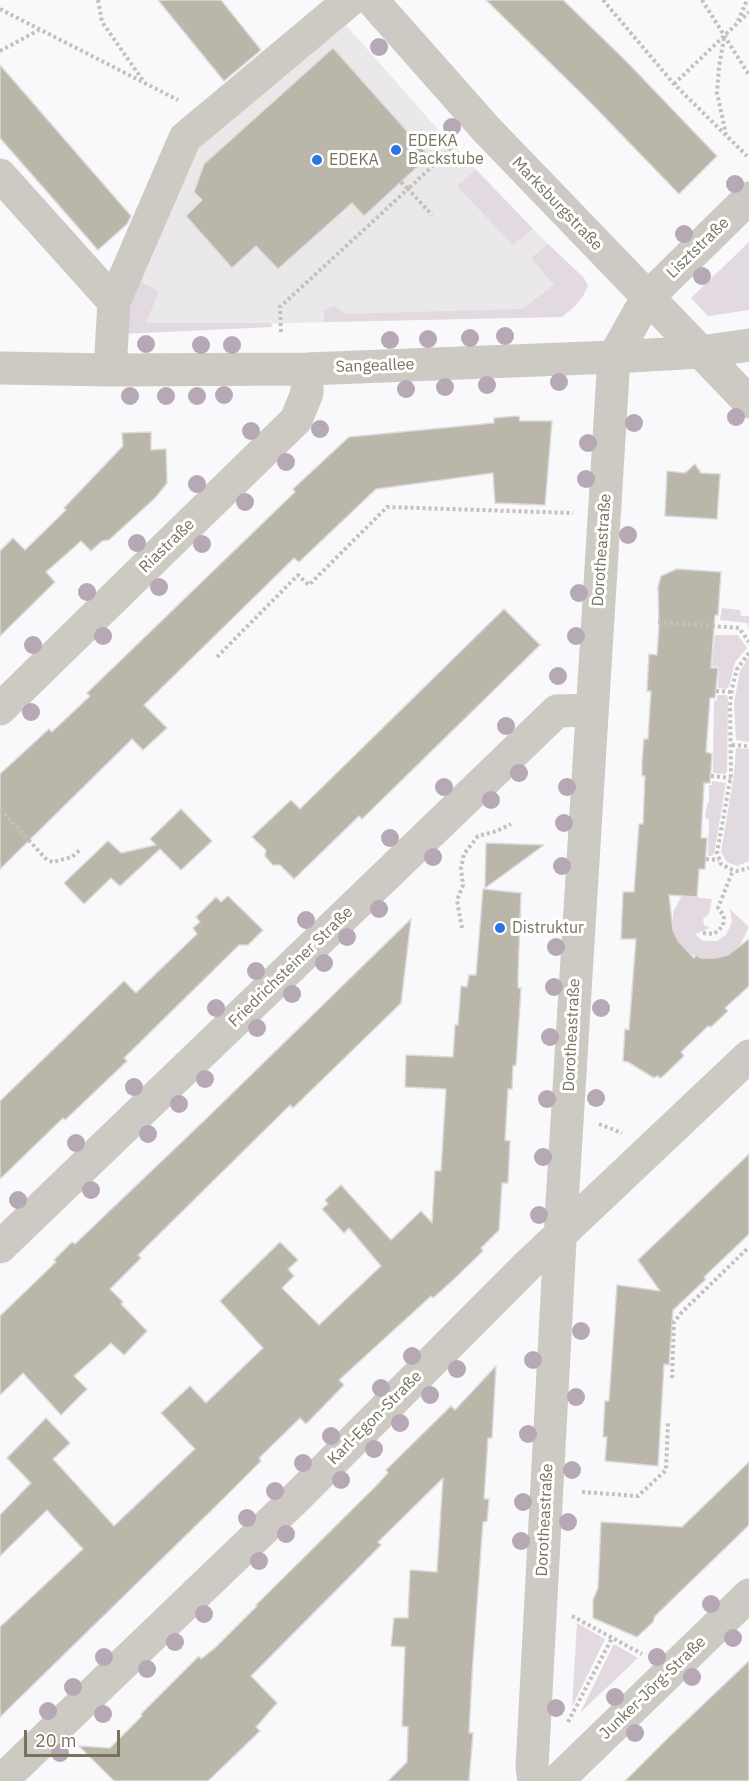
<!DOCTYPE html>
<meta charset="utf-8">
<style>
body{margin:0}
#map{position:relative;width:749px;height:1781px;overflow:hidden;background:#f9f8fa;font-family:"IBM Plex Sans",sans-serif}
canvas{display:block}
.scale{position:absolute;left:24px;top:1730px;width:96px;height:27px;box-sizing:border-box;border:3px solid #77735c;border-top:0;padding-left:8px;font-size:18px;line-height:21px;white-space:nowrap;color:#77735c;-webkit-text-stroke:4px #fff;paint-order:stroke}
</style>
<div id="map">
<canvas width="749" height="1781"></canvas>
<div class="scale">20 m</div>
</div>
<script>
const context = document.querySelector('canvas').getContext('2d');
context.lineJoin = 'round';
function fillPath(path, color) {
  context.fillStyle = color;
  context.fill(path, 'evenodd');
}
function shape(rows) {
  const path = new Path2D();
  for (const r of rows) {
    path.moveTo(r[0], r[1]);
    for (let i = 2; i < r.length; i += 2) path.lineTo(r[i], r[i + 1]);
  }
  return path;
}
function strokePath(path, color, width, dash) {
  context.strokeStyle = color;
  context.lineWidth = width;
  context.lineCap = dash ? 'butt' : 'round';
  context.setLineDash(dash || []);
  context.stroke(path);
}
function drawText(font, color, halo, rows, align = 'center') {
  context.font = font + ' "IBM Plex Sans",sans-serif';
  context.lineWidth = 6;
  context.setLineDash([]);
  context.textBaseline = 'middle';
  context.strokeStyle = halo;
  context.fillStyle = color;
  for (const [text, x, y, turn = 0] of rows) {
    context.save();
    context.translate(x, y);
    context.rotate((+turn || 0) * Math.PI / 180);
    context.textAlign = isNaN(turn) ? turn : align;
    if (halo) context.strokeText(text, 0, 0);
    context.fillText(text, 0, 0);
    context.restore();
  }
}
const built = shape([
 [336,14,443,135,548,244,584,278,543,317,119,327,197,132]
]);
const green = shape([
 [476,170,533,229,513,245,457,186],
 [749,242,749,310,708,316,691,298],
 [548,244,584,278,588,286,583,296,575,306,562,317,324,322,324,310,334,306,345,314,522,309,554,285,531,258],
 [139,281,159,291,146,323,271,323,272,327,122,334,123,323],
 [722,608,740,610,741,616,749,616,749,628,747,623,720,620],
 [715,635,738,635,747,648,735,662,729,686,726,689,718,688,719,667,712,666],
 [749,657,749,742,736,740,734,703,740,671],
 [717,695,726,695,728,698,727,772,725,774,713,773,714,701,717,700],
 [736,748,749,749,749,861,737,866,727,862,721,852,734,775],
 [712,781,726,783,714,854,711,856,708,856,709,820,705,817,707,804,709,802,709,785,712,785],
 [682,896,712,899,709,914,703,919,704,925,710,928,695,934,703,941,717,941,726,935,732,922,730,909,749,927,739,947,728,955,715,958,701,958,689,953,678,941,673,930,673,912],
 [577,1623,605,1639,572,1707],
 [614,1644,638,1658,580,1713]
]);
const building = shape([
 [158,0,221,0,261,50,224,81,158,0],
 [486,0,563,0,625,60,717,156,679,194,589,101,486,0],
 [333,48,429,156,364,216,352,203,278,269,256,246,232,268,186,216,202,200,194,192,204,164,333,48],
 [0,65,131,216,127,224,98,250,0,138,0,65],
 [519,416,520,421,552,421,545,505,495,503,493,473,376,489,299,562,294,558,144,705,167,728,143,750,132,739,0,869,0,774,49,729,52,732,90,696,87,693,295,492,293,489,349,437,494,423,494,418,519,416],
 [151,432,151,450,166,449,167,483,155,498,109,540,102,541,91,551,81,541,46,572,55,582,0,636,0,551,13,538,25,550,66,510,64,508,123,446,122,433,151,432],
 [695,464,701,473,720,474,717,519,665,516,667,471,685,473,695,464],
 [677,569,721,572,718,615,715,615,711,668,718,668,715,698,710,698,706,752,712,754,710,783,704,783,701,838,707,838,705,869,699,869,697,897,669,895,673,930,678,941,694,958,696,955,701,958,715,958,728,955,749,939,749,986,725,1008,728,1011,711,1027,708,1026,681,1052,684,1056,661,1078,657,1076,654,1078,628,1062,623,1061,625,1029,629,1030,636,939,621,939,623,892,634,892,639,824,643,824,645,776,642,776,642,762,644,739,648,739,651,691,647,691,649,654,657,655,659,625,658,587,661,576,677,569],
 [504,609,540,645,362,819,359,816,294,879,280,865,273,865,265,856,266,850,252,837,291,800,300,809,504,609],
 [181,809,212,841,181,870,160,849,120,886,111,878,84,904,64,883,108,841,121,853,156,845,150,839,181,809],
 [486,843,544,845,485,888,486,843],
 [483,889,521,893,518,976,518,988,521,988,516,1065,513,1066,512,1089,508,1089,505,1140,510,1141,508,1183,502,1183,499,1230,481,1248,483,1251,453,1280,433,1298,431,1296,339,1380,344,1385,306,1424,300,1418,259,1458,261,1461,222,1500,0,1717,0,1627,83,1549,47,1510,0,1556,0,1515,31,1483,7,1458,46,1418,70,1443,53,1459,114,1526,195,1449,161,1413,190,1386,206,1403,263,1348,220,1301,280,1242,298,1260,288,1269,294,1276,282,1288,319,1325,381,1266,349,1228,344,1233,322,1209,328,1204,325,1200,341,1185,391,1240,421,1211,432,1223,435,1171,441,1171,446,1089,405,1087,406,1055,453,1057,455,1025,458,1025,461,986,467,987,469,975,476,975,483,889],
 [228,896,263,930,248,945,239,945,124,1058,127,1061,65,1120,63,1118,0,1179,0,1101,124,981,136,993,197,934,193,928,200,922,196,917,216,897,221,902,228,896],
 [411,919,401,1003,293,1108,290,1105,138,1255,141,1258,110,1289,123,1302,121,1304,147,1331,124,1355,111,1343,74,1376,87,1389,61,1415,23,1373,0,1395,0,1316,56,1262,54,1260,72,1242,75,1244,207,1118,411,919],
 [749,1154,749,1234,704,1277,706,1279,673,1310,669,1365,664,1364,658,1466,605,1461,607,1437,603,1437,605,1401,609,1401,617,1285,660,1291,638,1260,749,1154],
 [496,1366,492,1438,488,1438,484,1499,489,1499,487,1521,483,1522,482,1535,472,1675,469,1733,473,1733,469,1781,388,1781,407,1762,408,1727,402,1726,405,1647,391,1646,394,1618,408,1618,410,1570,437,1572,443,1478,378,1542,381,1545,251,1676,277,1703,256,1727,260,1731,208,1781,114,1781,79,1746,110,1748,142,1716,141,1714,199,1656,201,1659,215,1648,257,1606,256,1605,376,1486,388,1473,386,1470,451,1406,455,1410,496,1366],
 [749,1462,749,1525,655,1616,653,1622,637,1637,593,1618,593,1600,598,1588,601,1522,682,1527,749,1462],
 [749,1661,749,1781,625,1781,668,1738,749,1661]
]);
const path = shape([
 [98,0,102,22,144,82],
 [603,0,674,84,747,156],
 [702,0,749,75],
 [0,9,178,100],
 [738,21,747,0],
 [724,38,719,67,717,93,726,134],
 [0,51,39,30],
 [674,84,749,12],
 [401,182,408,189,457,143],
 [281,332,280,307,408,189,432,215],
 [658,622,739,628,749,642],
 [749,653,737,669,732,688,730,705,731,775,717,853,721,864,730,869,737,871,749,868],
 [217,657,298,575,309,585,387,507,573,513],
 [716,691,731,692],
 [732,745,749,746],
 [711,776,731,778],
 [0,809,47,860,53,862,72,857,81,849],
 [706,859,719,860],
 [462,928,457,900,463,885,461,868,464,854,478,836,497,831,511,824],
 [703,933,714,934,723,926,724,916,718,908,733,870],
 [599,1124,622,1133],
 [672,1378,674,1322,682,1312,749,1247],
 [582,1492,638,1496,666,1470,668,1422],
 [572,1616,642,1654],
 [568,1722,612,1638]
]);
const minor = shape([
 [372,0,486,129,749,402],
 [0,175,114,302],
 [0,368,110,370,307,369,614,357,701,352,749,345],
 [110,370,114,302,185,138,350,0],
 [0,709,296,420,307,393,307,369],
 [0,1247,557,711,591,710],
 [1,1781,294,1500,527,1266,749,1056],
 [534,1781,532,1767,562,1203,614,357,647,298,749,198],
 [557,1781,749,1595]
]);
const trees = [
 [379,47],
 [452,127],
 [735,184],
 [684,234],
 [702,276],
 [505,336],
 [470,338],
 [428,339],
 [390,340],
 [146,344],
 [201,345],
 [232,345],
 [559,382],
 [487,385],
 [445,387],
 [406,389],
 [224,395],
 [130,396],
 [166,396],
 [197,396],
 [736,417],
 [634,423],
 [320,429],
 [251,431],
 [588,443],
 [286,462],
 [586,479],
 [197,484],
 [245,502],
 [628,535],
 [137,543],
 [202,544],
 [159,587],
 [87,592],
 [579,593],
 [103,636],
 [576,636],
 [33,645],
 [558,676],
 [31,712],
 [506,726],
 [519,773],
 [444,787],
 [567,787],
 [491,800],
 [564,823],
 [390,838],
 [433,857],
 [562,866],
 [379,909],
 [306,920],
 [347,937],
 [556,947],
 [324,963],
 [256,971],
 [554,987],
 [292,994],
 [216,1008],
 [601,1008],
 [257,1028],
 [550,1037],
 [205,1079],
 [134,1087],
 [596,1098],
 [547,1099],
 [179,1104],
 [148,1134],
 [76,1143],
 [543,1157],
 [91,1190],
 [18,1200],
 [539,1215],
 [581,1331],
 [412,1356],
 [533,1360],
 [457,1369],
 [381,1388],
 [430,1395],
 [576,1397],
 [400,1423],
 [528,1434],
 [331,1436],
 [374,1449],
 [303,1463],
 [572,1470],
 [341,1480],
 [275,1491],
 [523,1502],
 [247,1518],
 [568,1522],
 [286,1534],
 [521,1541],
 [259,1561],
 [711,1604],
 [204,1614],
 [733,1638],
 [175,1642],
 [104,1657],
 [657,1657],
 [147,1669],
 [692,1677],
 [73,1687],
 [615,1697],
 [556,1708],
 [48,1711],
 [103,1714],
 [635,1733],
 [60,1753]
];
const markers = [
 [396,150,6,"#2c73e6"],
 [317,160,6,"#2c73e6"],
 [500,928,6,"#2c73e6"]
];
const poiNames = [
 ["EDEKA",408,141],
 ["Backstube",408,159],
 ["EDEKA",329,160],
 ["Distruktur",512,928]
];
const streetNames = [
 ["Marksburgstraße",557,204,46],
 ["Lisztstraße",698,248,-44],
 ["Sangeallee",375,366,-2],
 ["Riastraße",167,546,-44],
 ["Dorotheastraße",602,550,-86],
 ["Friedrichsteiner Straße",291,967,-44],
 ["Dorotheastraße",572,1035,-87],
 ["Karl-Egon-Straße",375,1418,-45],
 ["Dorotheastraße",545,1520,-87],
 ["Junker-Jörg-Straße",653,1688,-44]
];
fillPath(built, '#eae8e8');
fillPath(green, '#e2d9e1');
fillPath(building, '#bab7aa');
strokePath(building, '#dbdadc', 1.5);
strokePath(path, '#c2c1bb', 4, [3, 3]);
strokePath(minor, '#cccac3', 33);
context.fillStyle = '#b6a9b5';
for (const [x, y] of trees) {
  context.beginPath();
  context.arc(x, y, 9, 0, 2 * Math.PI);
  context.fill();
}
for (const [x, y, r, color] of markers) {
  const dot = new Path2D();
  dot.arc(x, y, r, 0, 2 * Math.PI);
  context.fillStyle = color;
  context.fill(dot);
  strokePath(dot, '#fff', 2);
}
drawText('16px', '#77735c', '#fff', poiNames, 'left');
drawText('16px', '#77735c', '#fff', streetNames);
</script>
